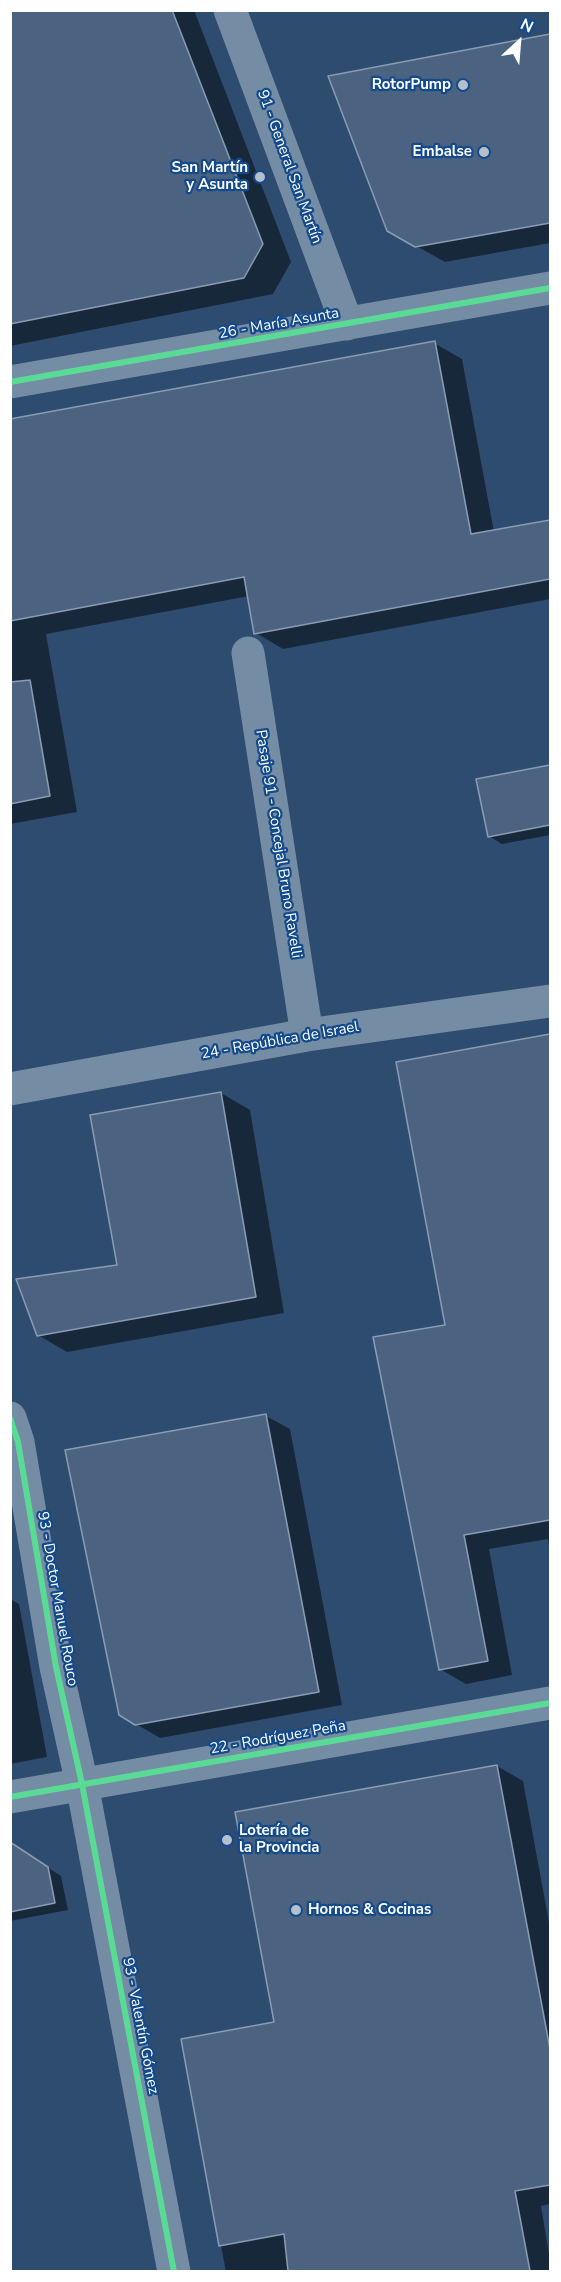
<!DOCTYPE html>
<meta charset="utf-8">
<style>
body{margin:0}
#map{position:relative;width:561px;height:2282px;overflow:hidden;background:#2e4c70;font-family:"Nunito Sans",sans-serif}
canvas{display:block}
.frame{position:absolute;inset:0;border:12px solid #fff;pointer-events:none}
.north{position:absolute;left:489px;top:12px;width:60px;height:60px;-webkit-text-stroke:4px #124a8c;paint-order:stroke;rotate:26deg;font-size:16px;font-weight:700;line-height:24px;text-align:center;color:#fff}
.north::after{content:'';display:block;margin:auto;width:21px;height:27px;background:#fff;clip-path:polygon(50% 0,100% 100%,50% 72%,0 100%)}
</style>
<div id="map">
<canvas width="561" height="2282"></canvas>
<div class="frame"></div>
<div class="north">N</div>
</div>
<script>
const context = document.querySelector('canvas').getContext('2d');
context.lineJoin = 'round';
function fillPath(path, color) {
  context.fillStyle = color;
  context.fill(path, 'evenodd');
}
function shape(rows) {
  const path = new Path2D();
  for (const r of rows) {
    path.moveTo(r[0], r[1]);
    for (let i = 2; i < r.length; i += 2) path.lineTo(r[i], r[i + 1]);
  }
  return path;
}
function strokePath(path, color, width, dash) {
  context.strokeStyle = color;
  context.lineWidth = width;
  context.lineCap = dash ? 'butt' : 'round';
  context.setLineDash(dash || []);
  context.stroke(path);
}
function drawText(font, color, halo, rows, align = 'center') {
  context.font = font + ' "Nunito Sans",sans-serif';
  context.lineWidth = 4.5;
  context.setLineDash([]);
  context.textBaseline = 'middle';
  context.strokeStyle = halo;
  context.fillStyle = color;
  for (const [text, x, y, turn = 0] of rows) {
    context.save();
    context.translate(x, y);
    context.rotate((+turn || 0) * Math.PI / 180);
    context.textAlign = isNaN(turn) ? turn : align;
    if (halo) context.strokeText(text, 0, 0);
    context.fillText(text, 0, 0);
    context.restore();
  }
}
const shadow = shape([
 [27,10,194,10,291,262,273,294,10,346,10,17],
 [550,36,550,243,445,262,388,230,330,77],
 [434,343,462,359,494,532,550,521,550,599,283,649,256,633,249,596,46,634,77,812,10,824,10,420],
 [550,766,550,835,502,844,489,836,478,780],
 [550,1036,550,1553,548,1539,489,1549,512,1675,466,1684,440,1669,447,1326,398,1063],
 [221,1093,250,1110,284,1313,67,1352,38,1335,119,1266],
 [266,1416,290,1429,342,1705,160,1738,136,1724],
 [10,1599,19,1604,47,1757,10,1764],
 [497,1766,523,1781,550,1928,550,2204,541,2206,550,2260,550,2272,226,2272,182,2040,276,2023],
 [10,1855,38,1861,61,1876,68,1910,10,1921]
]);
const building = shape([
 [10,10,172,10,263,244,244,278,10,324,10,10],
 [550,34,550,223,415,247,387,231,328,76,550,34],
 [435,341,471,534,550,520,550,579,254,634,244,577,10,621,10,419,435,341],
 [30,680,50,796,10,804,10,682,30,680],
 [550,765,550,825,488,837,476,779,550,765],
 [550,1034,550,1520,464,1535,488,1661,439,1670,373,1337,445,1325,396,1062,550,1034],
 [221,1092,256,1297,37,1336,16,1279,117,1265,90,1115,221,1092],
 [266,1414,319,1692,135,1725,119,1715,65,1450,266,1414],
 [497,1765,550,2049,550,2185,515,2191,530,2271,288,2271,284,2234,219,2246,181,2039,274,2022,235,1812,497,1765],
 [10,1842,48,1867,55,1903,10,1912,10,1842]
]);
const minor = shape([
 [230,10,347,324],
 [10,382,550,288],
 [248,653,307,1035],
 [10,1089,307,1035,550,1001],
 [10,1418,18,1442,56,1667,82,1784,174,2272]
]);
const tertiary = shape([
 [10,1797,550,1703]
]);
const cycleway = shape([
 [10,382,550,288],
 [10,1418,18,1442,56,1667,82,1784,174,2272],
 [10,1797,550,1703]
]);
const markers = [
 [463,85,6,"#b6c0cd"],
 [484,152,6,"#b6c0cd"],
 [260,177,6,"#b6c0cd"],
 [227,1840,6,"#b6c0cd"],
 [296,1910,6,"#b6c0cd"]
];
const poiNames = [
 ["RotorPump",451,85],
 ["Embalse",472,152],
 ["San Martín",248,168],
 ["y Asunta",248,185],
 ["Lotería de",239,1831,"left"],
 ["la Provincia",239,1848,"left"],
 ["Hornos & Cocinas",308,1910,"left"]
];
const streetNames = [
 ["91 - General San Martín",289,167,70],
 ["26 - María Asunta",279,324,-10],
 ["Pasaje 91 - Concejal Bruno Ravelli",278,844,81],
 ["24 - República de Israel",280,1041,-10],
 ["93 - Doctor Manuel Rouco",57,1599,80],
 ["22 - Rodríguez Peña",278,1738,-10],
 ["93 - Valentín Gómez",140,2026,79]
];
fillPath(shadow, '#0007');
fillPath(building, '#4b6380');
strokePath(building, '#899cb3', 1.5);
strokePath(minor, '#758ca5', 33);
strokePath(tertiary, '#758ca5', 33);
strokePath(cycleway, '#5adb95', 6);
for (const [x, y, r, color] of markers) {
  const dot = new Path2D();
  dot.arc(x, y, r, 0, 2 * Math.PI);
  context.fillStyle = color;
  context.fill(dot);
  strokePath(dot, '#124a8c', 2);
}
drawText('bold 15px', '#fff', '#124a8c', poiNames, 'right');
drawText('15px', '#fff', '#124a8c', streetNames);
</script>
